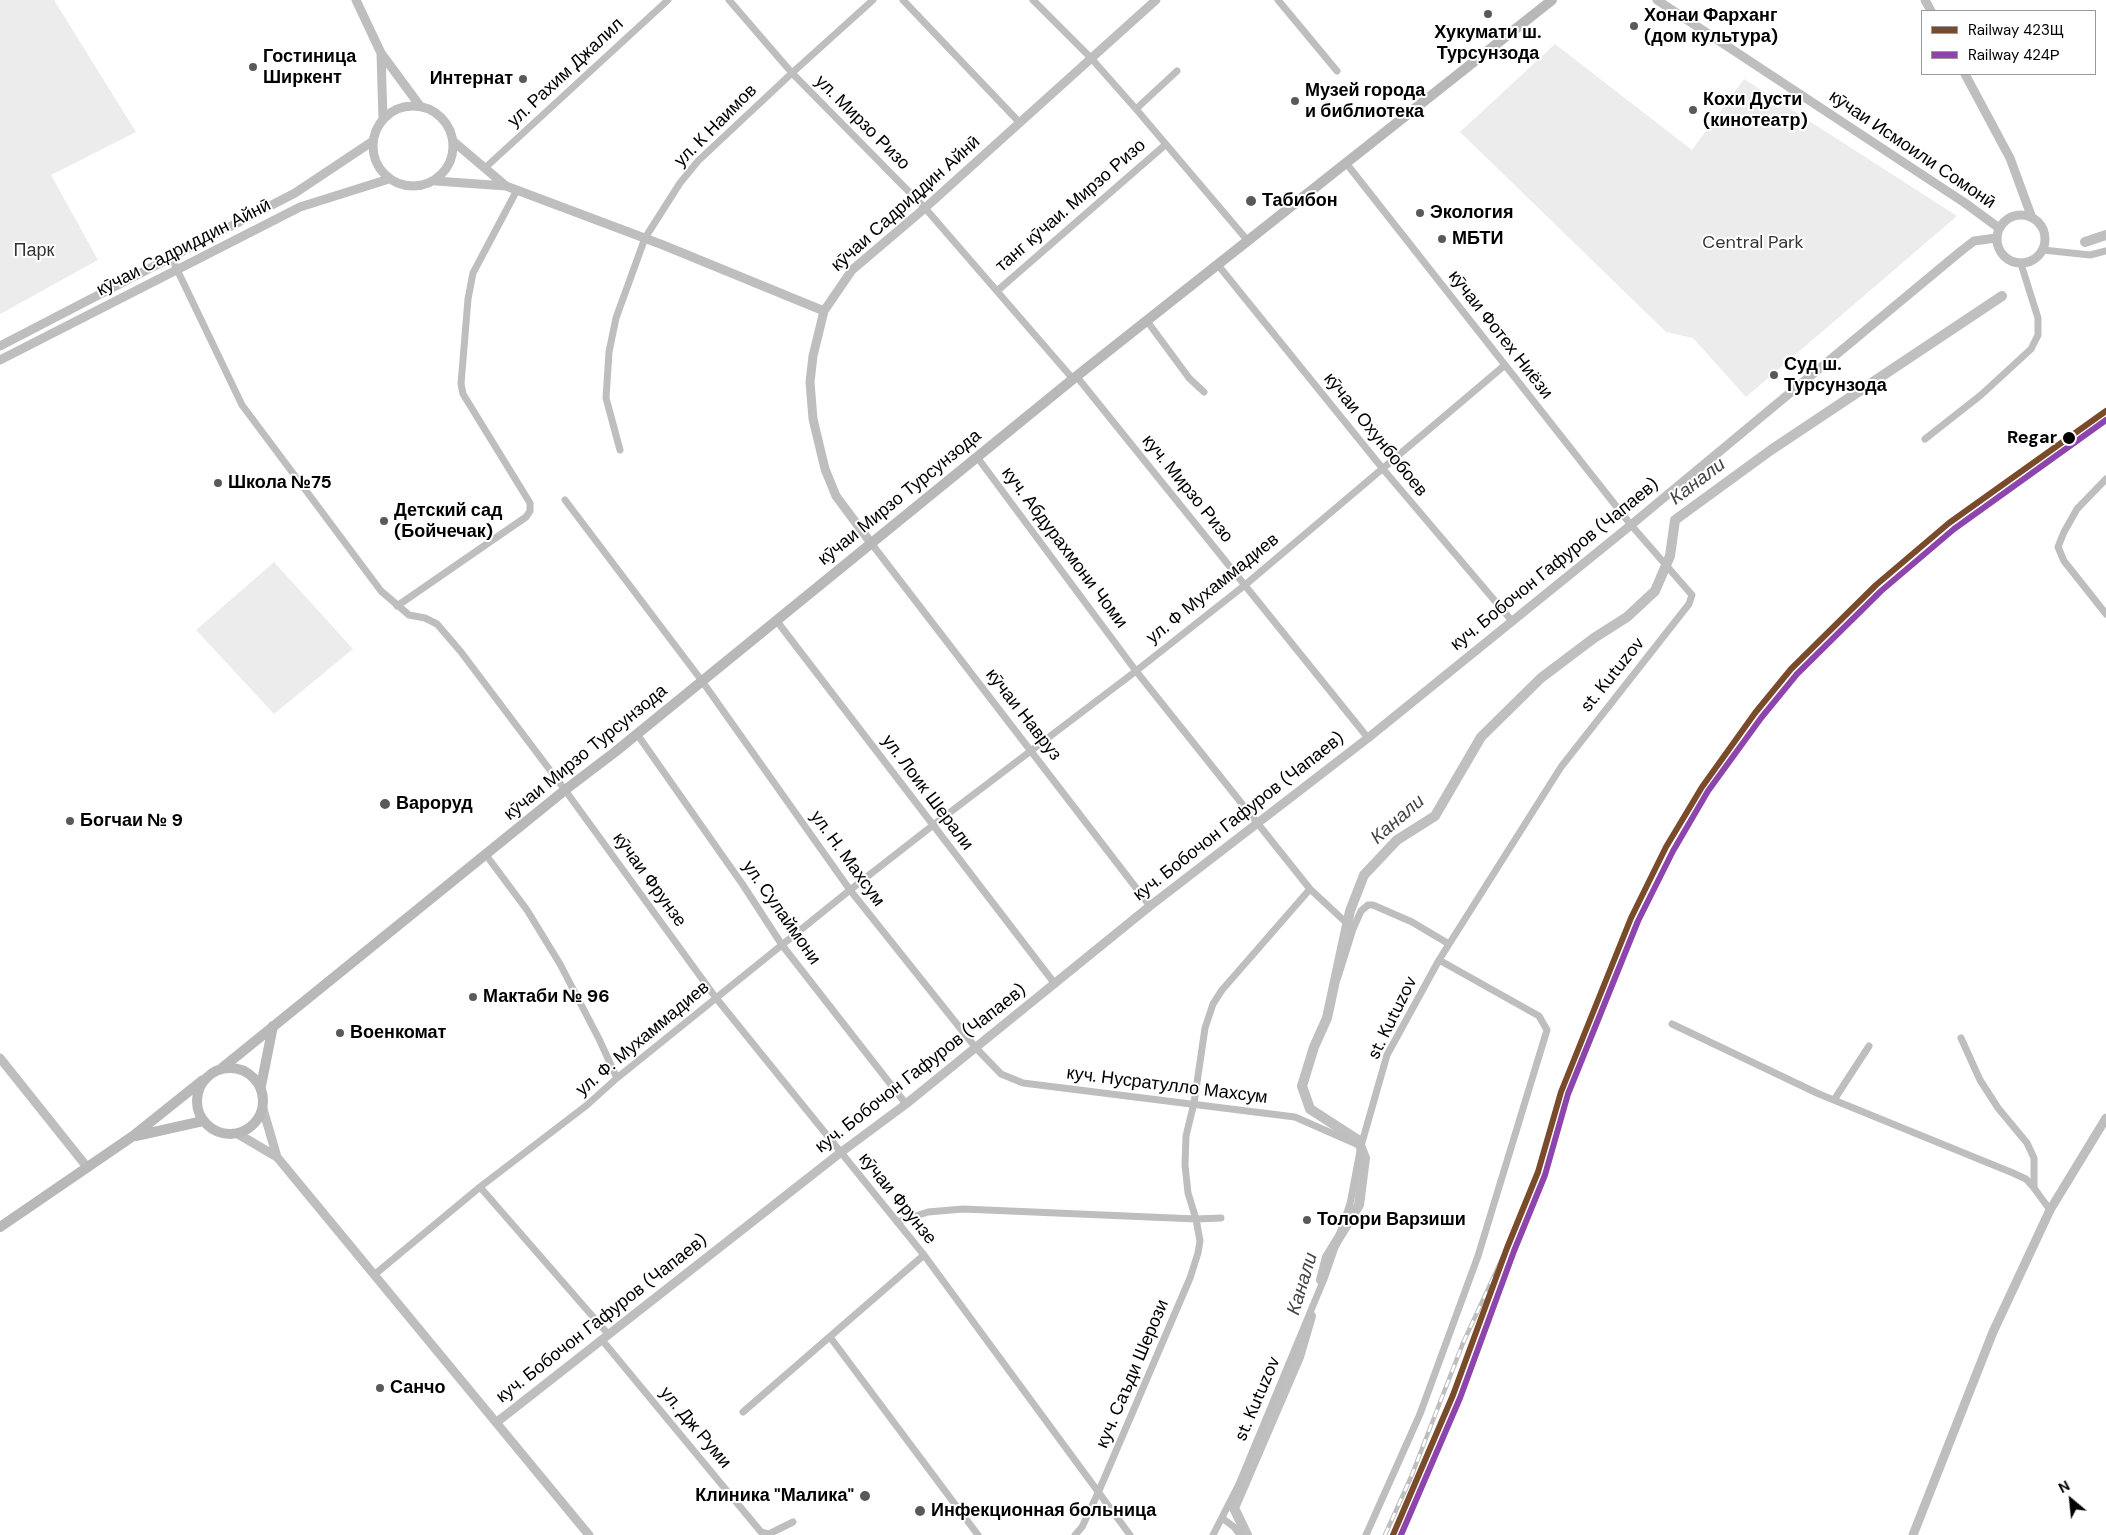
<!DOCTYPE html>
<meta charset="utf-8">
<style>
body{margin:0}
#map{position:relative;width:2106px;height:1535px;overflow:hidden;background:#fff;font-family:"DM Sans",sans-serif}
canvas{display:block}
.legend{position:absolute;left:1921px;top:10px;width:175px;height:65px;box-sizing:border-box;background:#fff;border:1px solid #999;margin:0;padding:6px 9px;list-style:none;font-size:15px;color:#000}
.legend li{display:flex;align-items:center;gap:10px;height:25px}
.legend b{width:25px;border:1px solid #999}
.north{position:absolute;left:2046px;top:1475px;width:50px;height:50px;-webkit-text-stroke:4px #fff;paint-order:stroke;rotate:332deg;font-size:14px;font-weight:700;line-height:20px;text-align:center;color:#000}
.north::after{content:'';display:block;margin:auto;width:18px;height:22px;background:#000;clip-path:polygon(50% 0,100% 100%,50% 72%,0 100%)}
</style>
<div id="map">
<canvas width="2106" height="1535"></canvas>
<ul class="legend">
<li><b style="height:6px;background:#7a4b2a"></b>Railway 423Щ</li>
<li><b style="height:6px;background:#8e44ad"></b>Railway 424Р</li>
</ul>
<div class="north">N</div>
</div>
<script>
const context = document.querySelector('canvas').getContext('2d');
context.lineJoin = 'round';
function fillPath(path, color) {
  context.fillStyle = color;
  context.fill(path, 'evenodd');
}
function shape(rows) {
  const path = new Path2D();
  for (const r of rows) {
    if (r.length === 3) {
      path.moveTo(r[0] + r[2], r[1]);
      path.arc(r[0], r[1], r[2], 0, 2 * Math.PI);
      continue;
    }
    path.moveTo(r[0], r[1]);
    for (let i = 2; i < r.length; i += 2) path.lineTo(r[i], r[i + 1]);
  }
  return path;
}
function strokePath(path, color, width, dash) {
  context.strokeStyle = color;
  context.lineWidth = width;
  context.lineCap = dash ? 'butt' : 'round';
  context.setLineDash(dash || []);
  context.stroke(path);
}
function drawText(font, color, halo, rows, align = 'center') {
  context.font = font + ' "DM Sans",sans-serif';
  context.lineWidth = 4;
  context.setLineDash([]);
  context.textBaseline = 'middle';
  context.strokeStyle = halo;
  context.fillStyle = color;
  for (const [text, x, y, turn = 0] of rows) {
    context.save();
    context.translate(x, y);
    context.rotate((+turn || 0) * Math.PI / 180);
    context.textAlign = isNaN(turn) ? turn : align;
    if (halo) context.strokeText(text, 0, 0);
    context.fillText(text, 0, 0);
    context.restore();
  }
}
const green = shape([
 [0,0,54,0,136,132,51,175,98,260,0,314],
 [1555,44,1692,150,1744,79,1957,216,1746,397,1693,338,1666,332,1460,132],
 [274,562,353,649,274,714,196,630]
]);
const canal = shape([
 [2085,242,2106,235],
 [1321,1280,1327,1257,1359,1205,1365,1158,1358,1140,1310,1109,1302,1086,1314,1047,1327,1018,1350,911,1364,875,1397,840,1435,816,1481,737,1541,678,1594,638,1627,617,1655,591,1670,556,1675,520,1771,450,2002,296],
 [1247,1535,1234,1508,1299,1357,1311,1316]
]);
const minor = shape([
 [729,0,792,73,925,208,1073,379],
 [903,0,1020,123],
 [1033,0,1091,58,1136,109,1248,241],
 [1278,0,1337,71],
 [1136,109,1177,71],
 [485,168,668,0],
 [2043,250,2090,255,2106,251],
 [171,257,242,405,381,591,409,615,425,618,437,624,461,652,565,790,716,998,924,1255,1130,1535],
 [1218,265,1383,469,1512,621],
 [997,291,1165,145],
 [1147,321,1189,378,1204,392],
 [1077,377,1368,738],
 [1925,439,1981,395,2031,349,2038,335,2038,318,2021,264],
 [620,450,606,398,609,352,616,318,645,238,680,183,698,161,792,73,873,0],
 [977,457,1136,671,1310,889,1353,929,1361,911,1368,905,1373,905,1412,922,1449,944],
 [2106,479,2077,509,2064,532,2058,547,2064,561,2106,614],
 [565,500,702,681,850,890,976,1048,1001,1074,1023,1083,1295,1117,1361,1146],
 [871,543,1150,906],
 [397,606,526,517,530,511,530,503,463,394,461,384,468,299,473,273,517,190],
 [776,620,1055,984],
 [637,734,743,885,782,945,906,1104],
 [486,855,527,910,560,964,599,1039,617,1078],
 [1338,977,1353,929],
 [1672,1024,1819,1094,2013,1173,2026,1179,2034,1188,2050,1210],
 [1961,1038,1980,1080,1998,1108,2027,1143,2034,1158,2034,1188],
 [1834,1100,1869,1046],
 [480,1187,608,1334],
 [897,1222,928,1212,963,1209,1196,1219,1221,1218],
 [374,1275,480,1187,587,1105,617,1078,850,890,932,826,1136,671,1245,585,1505,365],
 [830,1337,978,1535],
 [602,1340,761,1532,769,1534,793,1522],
 [743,1412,924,1255],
 [1222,1518,1234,1527,1240,1535],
 [1075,1535,1082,1527,1098,1493,1190,1278,1198,1253,1200,1241,1196,1219,1188,1193,1185,1165,1186,1136,1194,1103,1205,1028,1213,1004,1222,990,1310,889],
 [1213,1535,1239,1484,1324,1279,1350,1204,1361,1146,1387,1055,1439,960,1561,767,1689,604,1692,595,1631,525,1346,163],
 [1366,1535,1420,1414,1478,1256,1547,1030,1539,1016,1439,960]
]);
const tertiary = shape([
 [356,0,381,53],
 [1657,0,1965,203,1999,228],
 [1925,0,1931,11],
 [1965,74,2010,158,2032,218],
 [413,146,40],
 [383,119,381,53,420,106],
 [436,181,506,186,454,142],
 [506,186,663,245,824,311],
 [2021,239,24],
 [0,346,295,193,373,141],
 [0,360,300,207,389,179],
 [871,543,836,496,825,469,813,419,810,382,813,356,824,311,852,270,925,208,1156,0],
 [0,1058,87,1167],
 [263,1109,277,1157],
 [238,1134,277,1157,589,1535],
 [497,1422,840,1153,906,1104,1150,906,1368,738,1631,525,1961,251,1974,241,1996,238],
 [1913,1535,1993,1332,2050,1210,2106,1118]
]);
const secondary = shape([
 [230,1101,33],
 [222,1068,565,790,615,752,1073,379,1552,0],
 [261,1086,273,1026],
 [136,1136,203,1121],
 [0,1227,133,1136,203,1080]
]);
const rail = shape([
 [1385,1535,1411,1477,1463,1343,1507,1248]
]);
const rail1 = shape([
 [1393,1535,1453,1395,1507,1248,1538,1172,1561,1092,1631,918,1666,847,1702,787,1755,713,1791,669,1876,585,1949,523,2106,411]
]);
const rail2 = shape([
 [1401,1535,1460,1398,1514,1251,1545,1175,1568,1094,1638,921,1673,851,1708,791,1761,718,1797,674,1881,591,1954,529,2106,420]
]);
const markers = [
 [1488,14,5,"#595959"],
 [1634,26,5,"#595959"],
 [253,67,5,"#595959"],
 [523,79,5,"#595959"],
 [1295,101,5,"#595959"],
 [1693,110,5,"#595959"],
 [1251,201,6,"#595959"],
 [1420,213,5,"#595959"],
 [1442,239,5,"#595959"],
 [1774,375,5,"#595959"],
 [2069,438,7,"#000"],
 [218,483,5,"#595959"],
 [384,521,5,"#595959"],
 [385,804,6,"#595959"],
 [70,821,5,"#595959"],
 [473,997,5,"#595959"],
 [340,1033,5,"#595959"],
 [1307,1220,5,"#595959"],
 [380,1388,5,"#595959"],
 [865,1496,6,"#595959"],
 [920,1511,6,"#595959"]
];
const poiNames = [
 ["Хонаи Фарханг",1644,16],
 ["(дом культура)",1644,37],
 ["Хукумати ш.",1488,33,"center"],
 ["Турсунзода",1488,54,"center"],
 ["Гостиница",263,57],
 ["Ширкент",263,78],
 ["Интернат",513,79,"right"],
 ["Музей города",1305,91],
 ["и библиотека",1305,112],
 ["Кохи Дусти",1703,100],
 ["(кинотеатр)",1703,121],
 ["Табибон",1262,201],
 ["Экология",1430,213],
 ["МБТИ",1452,239],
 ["Суд ш.",1784,365],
 ["Турсунзода",1784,386],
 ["Школа №75",228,483],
 ["Детский сад",394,511],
 ["(Бойчечак)",394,532],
 ["Вароруд",396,804],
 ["Богчаи № 9",80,821],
 ["Мактаби № 96",483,997],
 ["Военкомат",350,1033],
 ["Толори Варзиши",1317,1220],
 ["Санчо",390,1388],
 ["Клиника \"Малика\"",854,1496,"right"],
 ["Инфекционная больница",931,1511]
];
const streetNames = [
 ["ул. Рахим Джалил",566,73,-43],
 ["ул. Мирзо Ризо",862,123,45],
 ["ул. К Наимов",716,126,-45],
 ["кӯчаи Исмоили Сомонӣ",1912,150,34],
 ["кӯчаи Садриддин Айнӣ",906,204,-42],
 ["танг кӯчаи. Мирзо Ризо",1071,206,-41],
 ["кӯчаи Садриддин Айнӣ",184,248,-27],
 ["кӯчаи Фотех Ниёзи",1500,335,52],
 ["кӯчаи Охунбобоев",1375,435,51],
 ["куч. Мирзо Ризо",1187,489,51],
 ["кӯчаи Мирзо Турсунзода",900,498,-39],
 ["куч. Абдурахмони Чоми",1064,548,53],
 ["куч. Бобочон Гафуров (Чапаев)",1555,565,-39],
 ["ул. Ф Мухаммадиев",1213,589,-39],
 ["st. Kutuzov",1613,675,-51],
 ["кӯчаи Навруз",1023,715,52],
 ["кӯчаи Мирзо Турсунзода",586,753,-39],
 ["ул. Лоик Шерали",927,793,53],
 ["куч. Бобочон Гафуров (Чапаев)",1239,817,-38],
 ["ул. Н. Махсум",847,859,54],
 ["кӯчаи Фрунзе",649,880,54],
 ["ул. Сулаймони",781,913,55],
 ["st. Kutuzov",1393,1018,-64],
 ["ул. Ф. Мухаммадиев",643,1039,-40],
 ["куч. Бобочон Гафуров (Чапаев)",921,1069,-38],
 ["куч. Нусратулло Махсум",1167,1086,7],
 ["кӯчаи Фрунзе",897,1199,51],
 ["куч. Бобочон Гафуров (Чапаев)",602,1319,-38],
 ["куч. Саъди Шерози",1133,1374,-67],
 ["st. Kutuzov",1258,1399,-67],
 ["ул. Дж Руми",695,1428,50]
];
const parkNames = [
 ["Central Park",1753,243],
 ["Парк",34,251]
];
const stopNames = [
 ["Regar",2057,438]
];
const waterNames = [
 ["Канали",1698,482,-37],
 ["Канали",1398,820,-41],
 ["Канали",1303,1284,-73]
];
fillPath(green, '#ececec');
strokePath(canal, '#bfbfbf', 10);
strokePath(minor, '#bebebe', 7);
strokePath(tertiary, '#bebebe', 9);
strokePath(secondary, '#b8b8b8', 10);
strokePath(rail, '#bebebe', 4.5);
strokePath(rail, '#fff', 2.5, [8]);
strokePath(rail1, '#7a4b2a', 6);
strokePath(rail2, '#8e44ad', 6);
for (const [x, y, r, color] of markers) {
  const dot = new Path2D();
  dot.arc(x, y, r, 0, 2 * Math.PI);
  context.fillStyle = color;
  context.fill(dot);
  strokePath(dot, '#fff', 2);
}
drawText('bold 18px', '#000', '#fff', poiNames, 'left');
drawText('18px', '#000', '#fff', streetNames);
drawText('18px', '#333', '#fff', parkNames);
drawText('bold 18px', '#000', '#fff', stopNames, 'right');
drawText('italic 19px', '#444', '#fff', waterNames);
</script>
